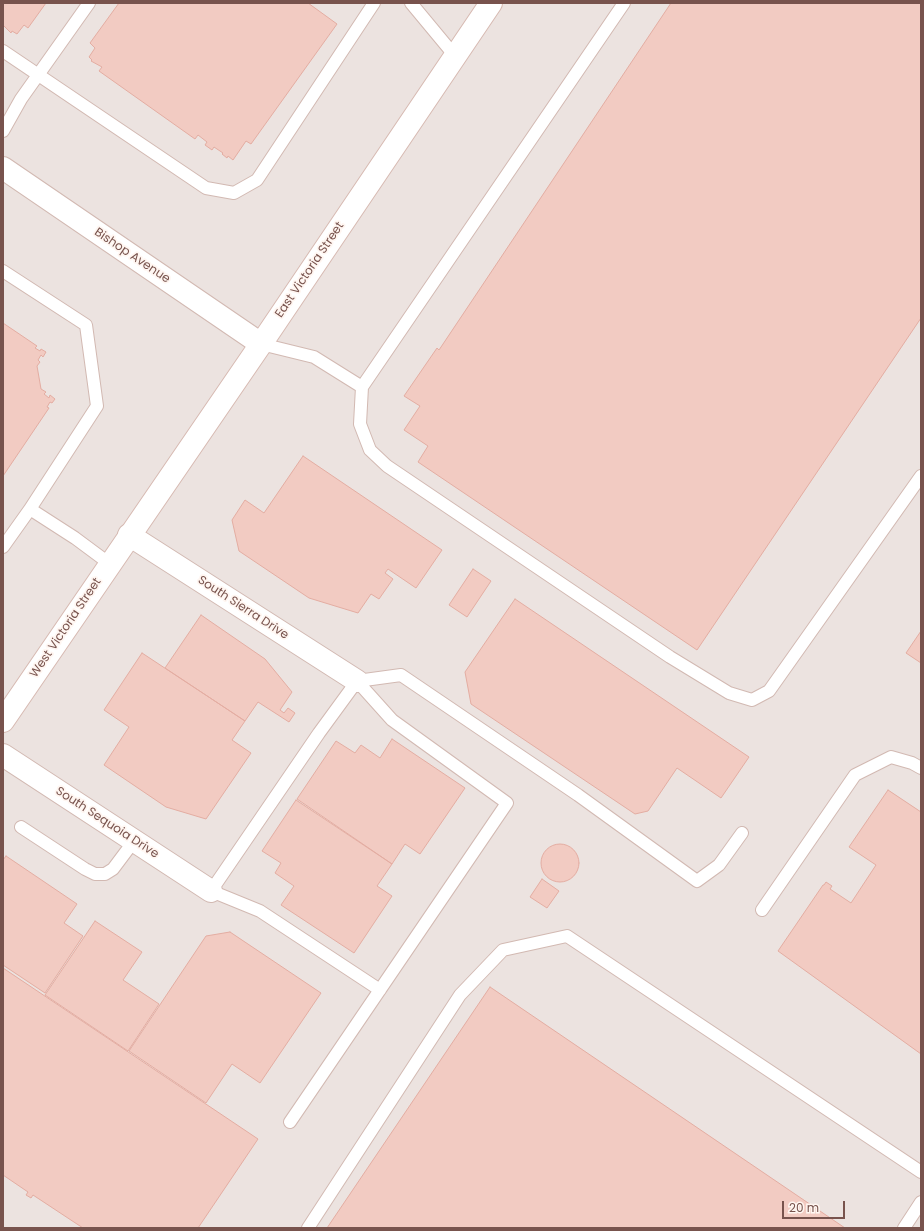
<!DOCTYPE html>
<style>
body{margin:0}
#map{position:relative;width:924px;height:1231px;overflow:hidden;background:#fcf1ea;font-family:Poppins,sans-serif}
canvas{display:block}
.frame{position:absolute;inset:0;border:4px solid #78534d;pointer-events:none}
.scale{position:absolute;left:782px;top:1201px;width:63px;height:18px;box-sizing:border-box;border:2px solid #78534d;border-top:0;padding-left:5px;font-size:12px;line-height:14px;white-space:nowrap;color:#78534d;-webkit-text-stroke:3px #fff6f1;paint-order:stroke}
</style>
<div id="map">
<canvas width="924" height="1231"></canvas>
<div class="frame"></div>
<div class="scale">20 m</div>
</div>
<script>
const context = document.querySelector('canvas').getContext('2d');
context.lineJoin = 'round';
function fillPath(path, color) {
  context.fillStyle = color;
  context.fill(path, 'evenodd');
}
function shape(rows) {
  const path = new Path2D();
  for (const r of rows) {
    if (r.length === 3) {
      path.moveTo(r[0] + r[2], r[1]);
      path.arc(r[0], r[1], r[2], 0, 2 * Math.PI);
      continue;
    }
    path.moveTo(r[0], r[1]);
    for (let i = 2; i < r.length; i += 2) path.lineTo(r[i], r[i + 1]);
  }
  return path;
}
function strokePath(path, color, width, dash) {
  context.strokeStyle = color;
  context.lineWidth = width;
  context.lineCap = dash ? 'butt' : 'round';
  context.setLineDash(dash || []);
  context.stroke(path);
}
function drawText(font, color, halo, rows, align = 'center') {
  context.font = font + ' Poppins,sans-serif';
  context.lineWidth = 3.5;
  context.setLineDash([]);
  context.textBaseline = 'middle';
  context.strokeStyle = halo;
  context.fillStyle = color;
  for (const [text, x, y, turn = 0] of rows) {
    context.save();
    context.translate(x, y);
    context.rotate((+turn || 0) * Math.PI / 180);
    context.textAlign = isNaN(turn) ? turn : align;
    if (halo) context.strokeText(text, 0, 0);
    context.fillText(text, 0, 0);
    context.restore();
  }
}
const industrial = shape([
 [3,3,921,3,921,1228,3,1228]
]);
const building = shape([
 [3,3,46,3,28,28,24,25,17,34,12,31,11,33,3,25,3,3],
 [119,3,308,3,337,24,251,144,246,141,233,160,228,156,227,158,222,154,223,153,214,147,212,150,205,145,207,142,198,135,195,139,99,71,102,67,91,61,92,60,89,57,95,48,90,43,119,3],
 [671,3,921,3,921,318,697,650,418,462,428,446,404,430,420,406,404,396,437,348,439,350,671,3],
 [3,323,37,346,35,348,40,351,41,349,46,352,43,357,41,355,38,360,40,362,37,366,41,389,46,392,44,394,49,398,50,395,55,399,52,403,50,402,47,407,49,408,3,476,3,323],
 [303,456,442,550,416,588,388,569,385,573,393,579,379,599,371,594,358,613,309,598,239,551,232,520,245,500,264,513,303,456],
 [473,569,491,581,467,617,449,605,473,569],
 [515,599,749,757,721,798,677,768,648,811,635,814,471,704,465,672,515,599],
 [201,615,265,659,292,692,280,710,284,713,288,708,295,713,289,722,258,702,245,721,165,668,201,615],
 [921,631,921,663,906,653,921,631],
 [142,653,245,721,232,740,251,753,206,819,166,807,104,765,129,727,104,710,142,653],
 [392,739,465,788,420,854,405,844,392,864,297,799,336,741,355,753,361,745,380,758,392,739],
 [888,790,921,812,921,1054,778,951,823,885,824,885,826,882,832,886,830,889,851,903,876,865,849,847,888,790],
 [296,800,392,864,377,886,392,896,354,953,281,905,294,886,275,873,281,863,262,851,296,800],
 [560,863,19],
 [6,856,77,904,64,923,83,936,45,993,3,965,3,860,6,856],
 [542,879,559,891,547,908,530,897,542,879],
 [95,921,142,952,123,980,159,1004,128,1051,45,995,95,921],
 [230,932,321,993,260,1083,232,1064,206,1103,129,1051,206,936,230,932],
 [3,968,258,1139,198,1228,83,1228,33,1195,31,1198,26,1195,28,1192,3,1175,3,968],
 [490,987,845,1228,327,1228,490,987]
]);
const service = shape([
 [411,3,455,56],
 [3,51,206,188,234,193,257,180,374,3],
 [3,131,21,99,89,3],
 [3,271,86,325,97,406,30,509,75,538,110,564],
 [261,344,314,357,362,387,624,3],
 [362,387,360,424,370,450,387,466,670,657,729,693,752,700,769,691,921,476],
 [3,547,30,509],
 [21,827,85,869,95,874,105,874,113,869,134,841],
 [762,910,855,775,891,757,912,763,921,768],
 [380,990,260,911,211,891,319,733,357,681,401,675,578,795,697,881,719,865,742,833],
 [290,1122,507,803,392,720,357,681],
 [308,1228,460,995,503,950,567,936,921,1172],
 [904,1228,921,1202]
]);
const minor = shape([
 [3,168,261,344],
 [129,535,357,681],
 [3,755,211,891]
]);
const secondary = shape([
 [3,721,261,344,491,3]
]);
const streetNames = [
 ["Bishop Avenue",132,256,34],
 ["East Victoria Street",310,270,-56],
 ["South Sierra Drive",243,608,33],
 ["West Victoria Street",66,628,-56],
 ["South Sequoia Drive",107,823,33]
];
fillPath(industrial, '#ece3e0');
fillPath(building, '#f2cbc2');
strokePath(building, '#e4ada2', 1);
strokePath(service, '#d2b9b2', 14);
strokePath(minor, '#d2b9b2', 24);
strokePath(secondary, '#d7bab2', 24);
strokePath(service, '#fff', 12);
strokePath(minor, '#fff', 22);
strokePath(secondary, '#fff', 22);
drawText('12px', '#78534d', '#fff6f1', streetNames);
</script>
